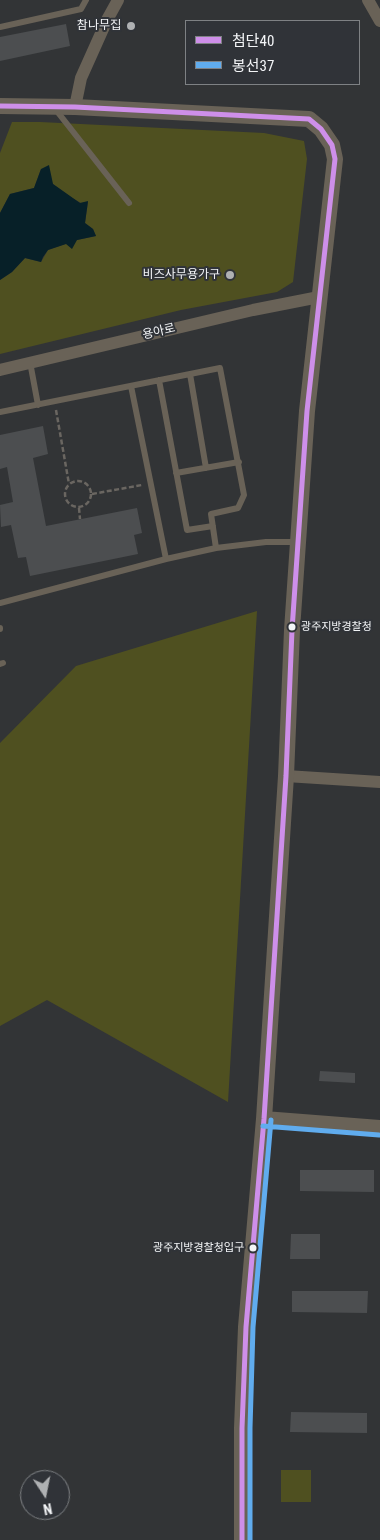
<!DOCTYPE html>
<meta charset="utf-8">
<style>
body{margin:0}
#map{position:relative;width:380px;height:1540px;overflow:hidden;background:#323436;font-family:"Roboto Condensed","Noto Sans KR",sans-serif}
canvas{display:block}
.legend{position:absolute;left:185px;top:20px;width:175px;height:65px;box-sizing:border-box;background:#303338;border:1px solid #7e8184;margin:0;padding:6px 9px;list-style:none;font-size:15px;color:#f3f5f7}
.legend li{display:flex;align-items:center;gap:10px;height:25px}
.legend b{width:25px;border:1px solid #7e8184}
.north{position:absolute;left:20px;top:1470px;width:50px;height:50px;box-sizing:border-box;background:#303338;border:1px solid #7e8184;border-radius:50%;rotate:169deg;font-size:14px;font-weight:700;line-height:20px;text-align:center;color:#f3f5f7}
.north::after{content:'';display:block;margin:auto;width:18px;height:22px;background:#afb1b3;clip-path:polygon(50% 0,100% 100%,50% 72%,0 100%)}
</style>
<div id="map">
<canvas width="380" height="1540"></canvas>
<ul class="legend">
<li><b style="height:6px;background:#ce8fe9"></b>첨단40</li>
<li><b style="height:6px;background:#60acee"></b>봉선37</li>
</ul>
<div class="north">N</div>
</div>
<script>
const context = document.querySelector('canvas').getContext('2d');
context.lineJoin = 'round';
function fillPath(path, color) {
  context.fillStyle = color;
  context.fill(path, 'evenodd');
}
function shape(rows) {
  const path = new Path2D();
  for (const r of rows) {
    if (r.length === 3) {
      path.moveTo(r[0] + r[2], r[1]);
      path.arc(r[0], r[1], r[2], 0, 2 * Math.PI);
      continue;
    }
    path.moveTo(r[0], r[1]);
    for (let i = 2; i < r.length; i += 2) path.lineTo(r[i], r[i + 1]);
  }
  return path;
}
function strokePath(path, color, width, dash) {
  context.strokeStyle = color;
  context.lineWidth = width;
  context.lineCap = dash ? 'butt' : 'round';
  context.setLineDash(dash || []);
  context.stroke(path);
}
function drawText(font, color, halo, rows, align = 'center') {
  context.font = font + ' "Roboto Condensed","Noto Sans KR",sans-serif';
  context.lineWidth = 4;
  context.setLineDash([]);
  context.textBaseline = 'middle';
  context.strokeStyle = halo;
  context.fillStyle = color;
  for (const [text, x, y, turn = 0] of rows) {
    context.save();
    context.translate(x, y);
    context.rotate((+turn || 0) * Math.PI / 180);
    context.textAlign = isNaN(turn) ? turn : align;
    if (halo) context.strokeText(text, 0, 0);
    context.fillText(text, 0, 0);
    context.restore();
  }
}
const green = shape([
 [12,122,40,122,264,133,304,141,307,159,293,282,277,292,181,310,0,354,0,280,12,272,25,258,41,262,48,250,77,240,96,236,93,229,85,223,88,202,81,203,72,198,53,184,41,169,34,188,10,194,0,213,0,153],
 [257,611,228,1102,47,1000,0,1026,0,743,76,666],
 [281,1470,311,1470,311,1502,281,1502]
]);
const water = shape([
 [49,165,53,184,80,203,88,201,85,223,93,229,96,236,77,240,72,249,66,244,48,250,43,257,41,262,25,258,12,272,0,280,0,213,10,194,34,188,41,169]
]);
const building = shape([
 [66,24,70,46,0,61,0,37],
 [43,426,48,454,33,458,46,526,137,508,142,533,134,535,138,554,30,576,26,557,18,558,11,525,1,527,0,505,13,502,7,467,0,469,0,435],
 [320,1071,355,1073,355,1083,319,1081],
 [300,1170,374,1170,374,1192,300,1191],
 [291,1234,320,1234,320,1259,290,1259],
 [292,1291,368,1291,367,1313,292,1312],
 [291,1412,367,1413,367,1433,290,1432]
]);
const path = shape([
 [56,410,69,484],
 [78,494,13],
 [92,494,142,485],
 [79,508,80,519]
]);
const service = shape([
 [0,27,81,9,86,0],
 [56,110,129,203],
 [30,362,38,405],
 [190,374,206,468],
 [159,380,187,530,213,526],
 [131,386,166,559],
 [0,412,220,368,244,495,238,508,211,514,216,548],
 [176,473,239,462],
 [0,603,166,559,216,548,266,542,297,542],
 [0,628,0,629],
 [0,664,3,663]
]);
const minor = shape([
 [368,0,380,21],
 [75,107,81,78,107,20,118,0],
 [0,370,253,310,319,297],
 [286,776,380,782]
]);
const tertiary = shape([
 [0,106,75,107,309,119,321,129,332,145,335,159,307,411,292,630,286,776,264,1119,246,1327,242,1428,242,1540],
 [264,1119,380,1128]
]);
const bus1 = shape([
 [0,106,75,107,309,119,321,129,332,145,335,159,307,411,292,630,286,776,264,1119,246,1327,242,1428,242,1540]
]);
const bus2 = shape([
 [263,1126,379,1135],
 [250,1540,250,1428,253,1327,271,1120]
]);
const markers = [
 [131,26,5,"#afb1b3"],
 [230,275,5,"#afb1b3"],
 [292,627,4.5,"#f3f5f7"],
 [253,1248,4.5,"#f3f5f7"]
];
const busNames = [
 ["광주지방경찰청",301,627],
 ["광주지방경찰청입구",244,1248,"right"]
];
const poiNames = [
 ["참나무집",121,26],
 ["비즈사무용가구",220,275]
];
const streetNames = [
 ["용아로",159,332,-13]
];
fillPath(green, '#4f5020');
fillPath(water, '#072028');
fillPath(building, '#4c4e50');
strokePath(path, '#6a6661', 2.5, [5, 2.5]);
strokePath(service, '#696257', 6);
strokePath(minor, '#696257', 12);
strokePath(tertiary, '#696257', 16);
strokePath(bus1, '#ce8fe9', 5);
strokePath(bus2, '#60acee', 5);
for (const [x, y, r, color] of markers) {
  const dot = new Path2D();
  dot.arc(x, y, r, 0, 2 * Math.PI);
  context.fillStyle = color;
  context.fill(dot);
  strokePath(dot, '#303338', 2);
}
drawText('11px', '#f3f5f7', '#303338', busNames, 'left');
drawText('12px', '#f3f5f7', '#303338', poiNames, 'right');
drawText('12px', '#f3f5f7', '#303338', streetNames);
</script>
